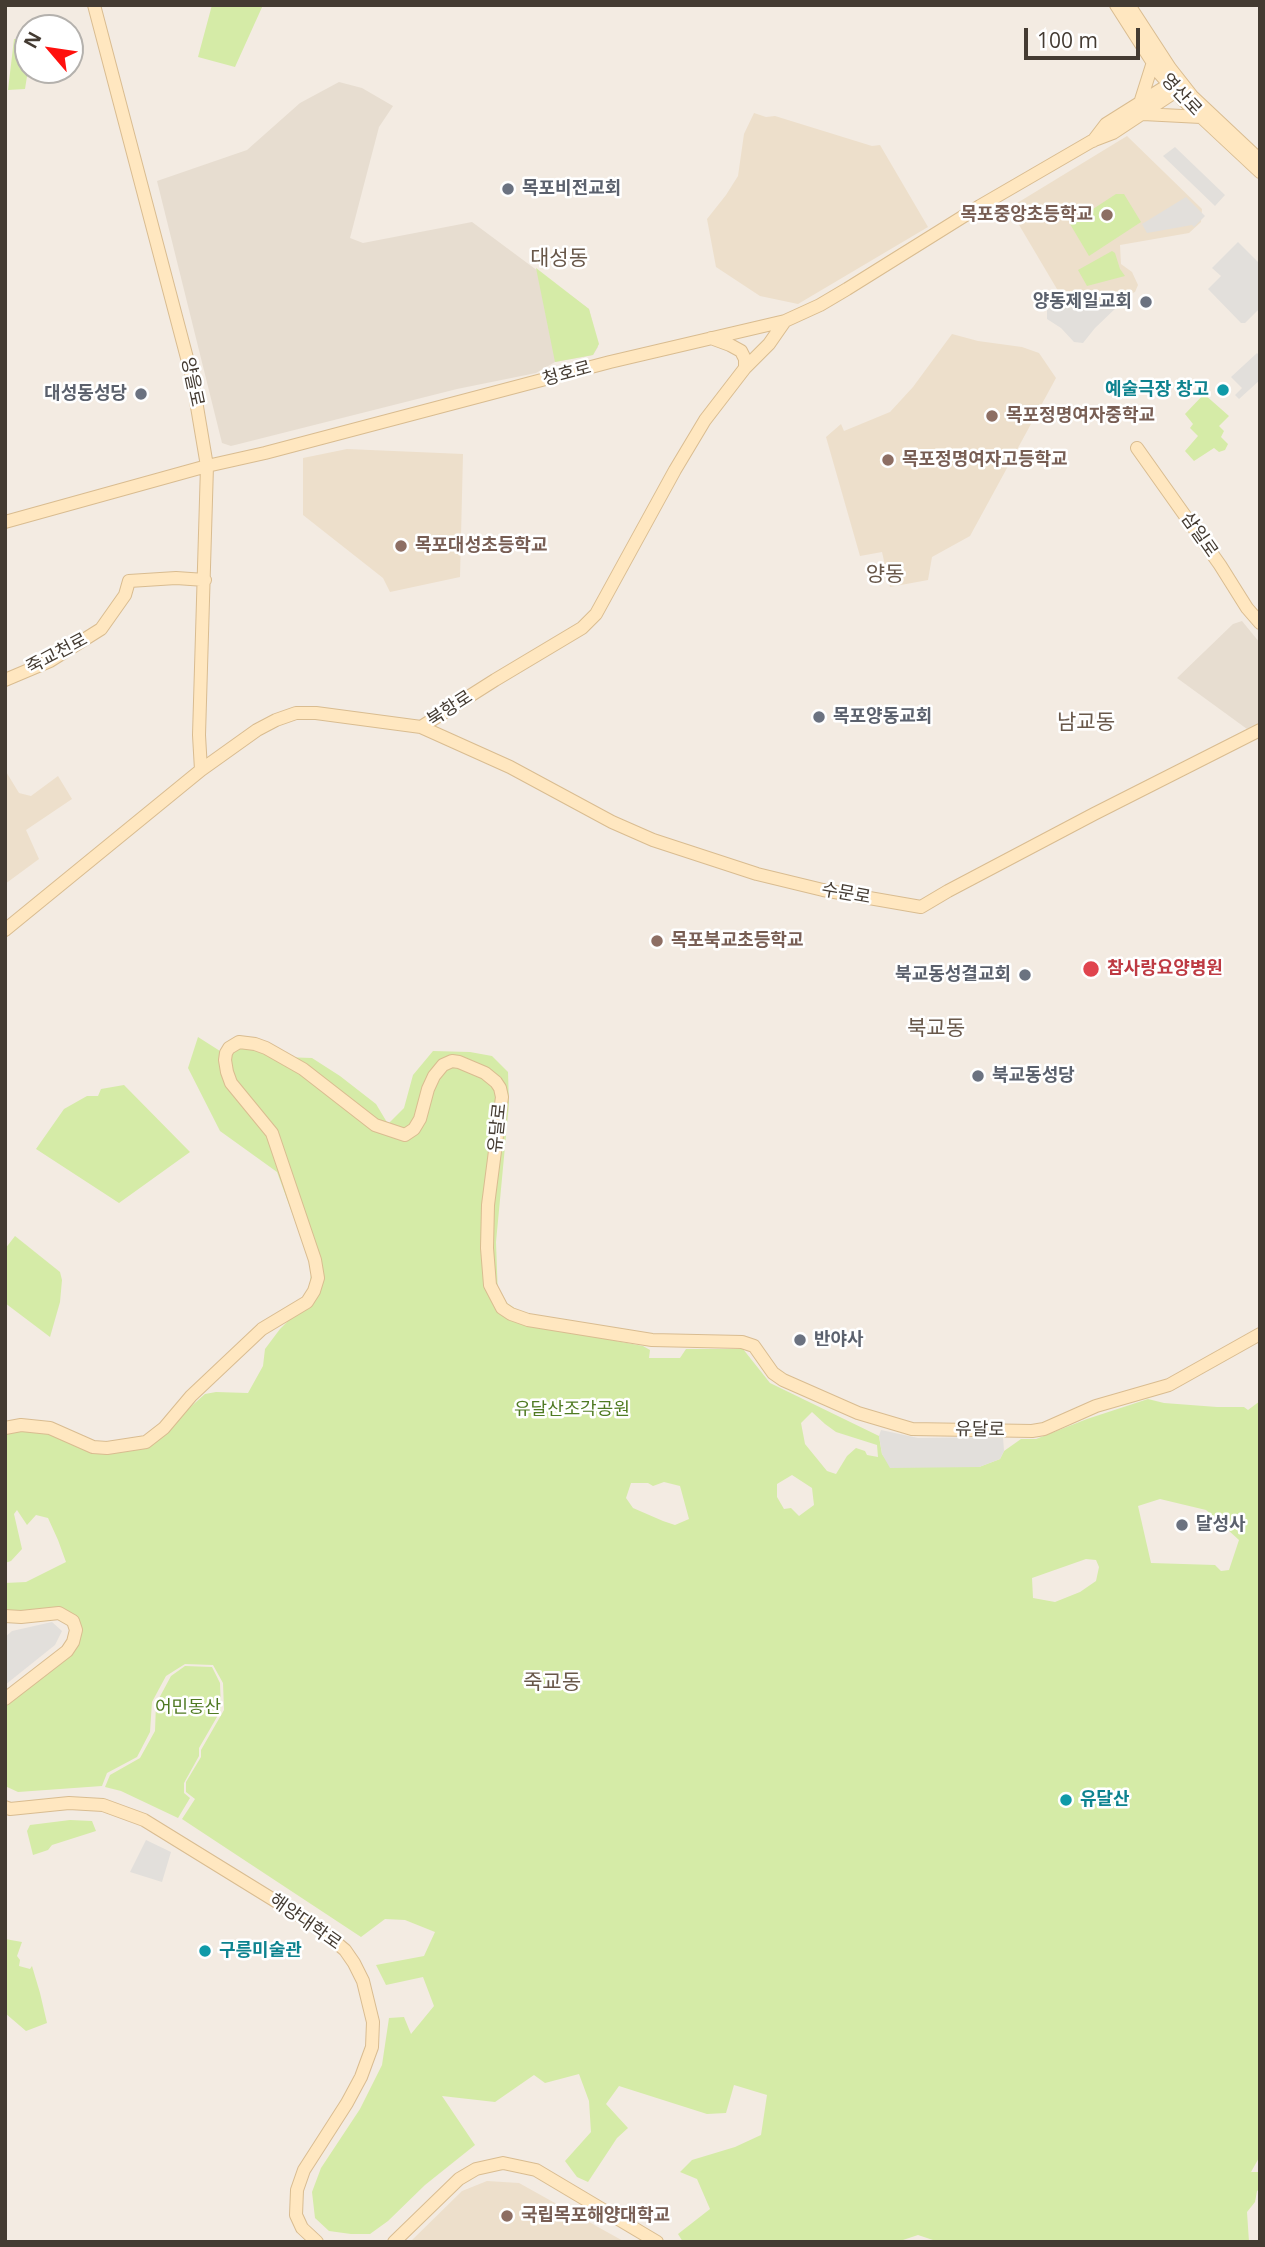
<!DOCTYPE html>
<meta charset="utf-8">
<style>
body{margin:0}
#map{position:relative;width:1265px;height:2247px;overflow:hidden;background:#f3ebe2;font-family:"Open Sans",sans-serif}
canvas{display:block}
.frame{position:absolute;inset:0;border:7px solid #443b32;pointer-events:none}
.north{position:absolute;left:14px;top:14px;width:70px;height:70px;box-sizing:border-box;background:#fff;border:2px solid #b4b1ad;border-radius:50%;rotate:299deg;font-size:19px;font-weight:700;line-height:28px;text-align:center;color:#443b32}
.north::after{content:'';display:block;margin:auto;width:24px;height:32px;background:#ff100d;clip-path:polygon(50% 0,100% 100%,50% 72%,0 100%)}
.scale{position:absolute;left:1024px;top:28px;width:116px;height:32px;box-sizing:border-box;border:4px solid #443b32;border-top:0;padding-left:9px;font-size:21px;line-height:24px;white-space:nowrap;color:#443b32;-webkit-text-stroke:5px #fff;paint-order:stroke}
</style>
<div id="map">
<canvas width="1265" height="2247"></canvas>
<div class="frame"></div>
<div class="north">N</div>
<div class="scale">100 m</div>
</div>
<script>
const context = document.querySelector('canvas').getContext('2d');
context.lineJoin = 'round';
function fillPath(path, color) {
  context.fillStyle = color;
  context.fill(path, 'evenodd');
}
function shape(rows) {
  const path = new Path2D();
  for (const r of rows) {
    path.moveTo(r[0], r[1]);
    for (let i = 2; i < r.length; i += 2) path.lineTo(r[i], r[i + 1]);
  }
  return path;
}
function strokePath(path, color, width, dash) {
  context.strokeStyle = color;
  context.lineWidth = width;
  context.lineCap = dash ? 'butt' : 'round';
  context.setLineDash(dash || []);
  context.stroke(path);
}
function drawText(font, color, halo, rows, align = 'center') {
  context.font = font + ' "Open Sans","Noto Sans KR",sans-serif';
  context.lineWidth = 5;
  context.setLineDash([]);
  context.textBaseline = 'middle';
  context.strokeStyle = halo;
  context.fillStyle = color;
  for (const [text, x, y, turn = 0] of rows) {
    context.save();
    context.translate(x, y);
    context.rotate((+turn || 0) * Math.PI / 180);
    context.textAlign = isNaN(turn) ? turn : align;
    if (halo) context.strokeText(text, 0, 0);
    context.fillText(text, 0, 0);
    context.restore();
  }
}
const residential = shape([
 [339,82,362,88,393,106,379,127,350,238,363,243,472,222,589,309,598,347,593,355,555,362,536,373,457,389,231,446,222,443,157,181,247,150,300,103],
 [1242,621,1260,643,1260,725,1247,729,1177,678,1233,624]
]);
const education = shape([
 [754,113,766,117,775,116,872,146,880,145,928,227,798,304,760,296,716,267,707,219,726,195,738,176,744,134],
 [1127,136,1202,209,1201,222,1189,233,1120,245,1121,264,1132,272,1138,285,1135,292,1103,305,1067,306,1009,208],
 [952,334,978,341,1022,347,1039,353,1056,378,970,536,932,557,928,580,890,587,882,552,860,556,826,437,841,424,844,431,890,412,913,387],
 [347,449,463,454,460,577,390,592,383,578,303,515,303,458],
 [5,770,19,793,31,796,58,776,72,799,26,830,39,859,5,884],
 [487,2181,519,2183,625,2242,410,2242,462,2191]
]);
const green = shape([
 [212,5,263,5,235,67,198,57],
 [14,39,25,40,18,64,28,70,25,89,8,90],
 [1116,194,1124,194,1141,222,1089,256,1070,224],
 [1112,251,1115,253,1120,269,1125,276,1087,286,1078,270],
 [536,268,589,309,599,344,593,355,555,362],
 [1204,394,1229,416,1219,426,1224,431,1221,437,1228,444,1225,450,1219,452,1214,448,1194,461,1185,451,1198,436,1190,428,1193,424,1185,414],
 [198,1037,220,1051,249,1039,282,1057,312,1058,340,1076,376,1104,388,1124,404,1108,413,1075,433,1051,470,1052,492,1056,508,1072,509,1104,496,1242,498,1297,526,1316,606,1339,643,1346,650,1350,649,1358,680,1358,686,1349,743,1349,770,1383,879,1436,882,1454,886,1459,905,1467,979,1467,1000,1459,1004,1451,1021,1439,1036,1439,1087,1419,1148,1399,1164,1403,1217,1407,1244,1407,1248,1410,1260,1401,1260,2156,1251,2172,1260,2172,1260,2189,1257,2191,1255,2202,1247,2212,1249,2242,939,2242,918,2235,897,2242,683,2242,678,2234,710,2209,697,2179,680,2172,692,2160,735,2147,761,2135,767,2095,734,2085,726,2113,707,2114,619,2086,606,2104,628,2128,617,2138,588,2182,577,2177,565,2161,591,2132,589,2101,579,2074,545,2083,534,2075,495,2102,442,2096,475,2145,425,2185,388,2221,370,2234,351,2234,329,2231,315,2218,312,2192,321,2168,360,2109,382,2065,389,2018,404,2017,411,2034,434,2006,423,1977,386,1985,376,1965,424,1956,435,1932,405,1920,385,1919,361,1937,182,1819,195,1799,186,1792,186,1782,201,1757,201,1750,224,1710,223,1683,213,1665,185,1664,166,1676,152,1702,150,1732,137,1757,107,1773,102,1786,18,1792,5,1786,5,1706,49,1671,75,1645,67,1612,57,1607,17,1613,5,1612,5,1583,26,1582,66,1562,58,1540,48,1518,36,1515,27,1525,17,1510,14,1514,22,1549,11,1561,5,1563,5,1433,25,1429,49,1432,71,1443,151,1442,205,1394,216,1392,248,1393,263,1366,265,1349,280,1329,307,1302,312,1267,277,1172,220,1131,188,1068],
 [812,1412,825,1424,836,1432,877,1445,878,1457,867,1455,865,1451,856,1448,847,1456,836,1474,827,1471,805,1444,801,1423],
 [792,1475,812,1488,814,1505,799,1516,791,1508,784,1509,777,1497,777,1484],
 [664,1482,680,1486,689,1519,675,1525,663,1521,633,1508,626,1498,631,1483,648,1483,653,1486],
 [1160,1499,1206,1510,1239,1540,1229,1570,1221,1571,1215,1565,1151,1563,1138,1506],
 [1086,1559,1096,1560,1099,1567,1096,1581,1080,1592,1055,1602,1033,1598,1032,1578],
 [124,1085,190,1152,119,1203,36,1149,64,1109,87,1096,98,1096,101,1089],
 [15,1236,60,1272,62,1280,60,1302,50,1337,5,1303,5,1249],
 [185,1666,212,1667,220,1683,221,1710,199,1748,199,1756,184,1783,184,1793,190,1798,178,1818,121,1791,105,1787,110,1775,140,1758,155,1731,156,1704,171,1676],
 [70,1820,92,1821,96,1831,52,1845,48,1850,33,1855,27,1831,30,1825],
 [5,1939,22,1942,17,1956,20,1960,19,1966,30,1969,32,1966,40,1993,47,2023,26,2031,5,2013]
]);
const parking = shape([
 [1175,147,1225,195,1215,206,1163,156],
 [1186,197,1205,216,1194,227,1192,225,1147,233,1142,224],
 [1238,242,1260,264,1260,308,1245,323,1241,323,1208,289,1221,276,1212,268],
 [1110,302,1118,306,1095,328,1083,343,1074,342,1061,328,1047,319,1047,308,1082,307],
 [1257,353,1260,356,1260,380,1239,399,1235,395,1242,388,1231,377],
 [881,1430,918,1438,1003,1437,1004,1451,1000,1459,979,1467,890,1468,882,1454,879,1436],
 [52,1622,62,1631,55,1645,5,1685,5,1637,12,1631],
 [146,1840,171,1852,162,1882,130,1872]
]);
const secondary = shape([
 [94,5,192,377,207,466,199,735,201,770],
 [1116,5,1160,74,1184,101,1260,172],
 [1129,5,1170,68,1192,96,1260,160],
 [1140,103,1153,62],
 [1143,114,1201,117],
 [1093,141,1106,124,1176,80],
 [711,338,730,345,741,351,745,359,745,368],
 [1137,448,1220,565,1247,608,1260,623],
 [5,522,207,466,265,453,610,362,785,321,820,305,847,289,980,206,1092,141,1113,133,1184,86],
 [5,680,50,661,101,629,125,595,129,581,176,578,205,580],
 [421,727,495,680,582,628,596,614,675,470,705,420,745,368,769,344,785,321],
 [5,930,201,770,257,730,276,720,296,713,316,713,421,727,510,767,612,822,653,840,757,874,823,890,921,907,948,891,1094,814,1260,730],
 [5,1428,21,1425,50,1428,93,1447,107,1448,146,1442,164,1428,191,1396,262,1329,307,1302,314,1291,318,1278,315,1260,272,1133,231,1083,227,1072,225,1060,226,1053,229,1048,239,1042,255,1044,266,1048,303,1069,375,1125,405,1135,414,1129,420,1119,428,1089,434,1076,443,1065,452,1061,459,1062,485,1073,496,1082,500,1088,502,1097,488,1205,487,1248,490,1285,502,1308,511,1314,528,1320,652,1340,742,1342,754,1346,773,1373,783,1380,858,1413,912,1429,1032,1431,1044,1429,1096,1406,1169,1385,1260,1334],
 [5,1616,21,1617,59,1613,73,1621,76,1630,73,1642,67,1651,5,1699],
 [5,1807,10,1809,69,1803,103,1805,144,1820,316,1926,345,1950,354,1963,363,1981,373,2022,372,2047,361,2077,347,2103,304,2170,297,2190,296,2215,302,2228,317,2242],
 [394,2242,459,2179,476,2169,503,2163,536,2170,657,2242]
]);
const markers = [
 [508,189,7,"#6b7280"],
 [1107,215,7,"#8d6e63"],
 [1146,302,7,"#6b7280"],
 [1223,390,7,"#0f9aa8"],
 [141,394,7,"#6b7280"],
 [992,416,7,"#8d6e63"],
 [888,460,7,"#8d6e63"],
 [401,546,7,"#8d6e63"],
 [819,717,7,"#6b7280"],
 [657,941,7,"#8d6e63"],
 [1091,969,9,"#e0444e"],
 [1025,975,7,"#6b7280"],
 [978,1076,7,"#6b7280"],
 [800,1340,7,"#6b7280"],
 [1182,1525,7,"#6b7280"],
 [1066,1800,7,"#0f9aa8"],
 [205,1951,7,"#0f9aa8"],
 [507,2216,7,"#8d6e63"]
];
const streetNames = [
 ["영산로",1181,95,47],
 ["청호로",567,374,-15],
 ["양을로",192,382,78],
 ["삼일로",1199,535,55],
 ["죽교천로",57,654,-28],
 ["북항로",450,709,-33],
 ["수문로",846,894,10],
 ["유달로",498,1128,-84],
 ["유달로",980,1430,1],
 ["해양대학로",305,1922,35]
];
const worshipNames = [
 ["목포비전교회",522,189],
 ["양동제일교회",1132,302,"right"],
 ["대성동성당",127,394,"right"],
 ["목포양동교회",833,717],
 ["북교동성결교회",1011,975,"right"],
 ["북교동성당",992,1076],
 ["반야사",814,1340],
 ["달성사",1196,1525]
];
const educationNames = [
 ["목포중앙초등학교",1093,215,"right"],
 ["목포정명여자중학교",1006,416],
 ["목포정명여자고등학교",902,460],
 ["목포대성초등학교",415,546],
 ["목포북교초등학교",671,941],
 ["국립목포해양대학교",521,2216]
];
const cultureNames = [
 ["예술극장 창고",1209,390,"right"],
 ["유달산",1080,1800],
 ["구릉미술관",219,1951]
];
const healthNames = [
 ["참사랑요양병원",1107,969]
];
const parkNames = [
 ["유달산조각공원",572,1410],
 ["어민동산",188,1708]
];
const quarterNames = [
 ["대성동",559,259],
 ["양동",885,575],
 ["남교동",1086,723],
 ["북교동",936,1029],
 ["죽교동",552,1683]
];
fillPath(residential, '#e7ddd0');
fillPath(education, '#eddfcb');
fillPath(green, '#d5eba7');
fillPath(parking, '#e2dfdb');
strokePath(secondary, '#d9bc90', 14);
strokePath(secondary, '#ffe7c0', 12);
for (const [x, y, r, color] of markers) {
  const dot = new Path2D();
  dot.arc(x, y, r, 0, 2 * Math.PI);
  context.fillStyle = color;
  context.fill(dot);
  strokePath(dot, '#fff', 2.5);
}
drawText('18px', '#443b32', '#fff', streetNames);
drawText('bold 18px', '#5b616d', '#fff', worshipNames, 'left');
drawText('bold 18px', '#785e54', '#fff', educationNames, 'left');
drawText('bold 18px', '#0d838f', '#fff', cultureNames, 'left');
drawText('bold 18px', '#be3a42', '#fff', healthNames, 'left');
drawText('18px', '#4f7a22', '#fff', parkNames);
drawText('21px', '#685749', '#fff', quarterNames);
</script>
